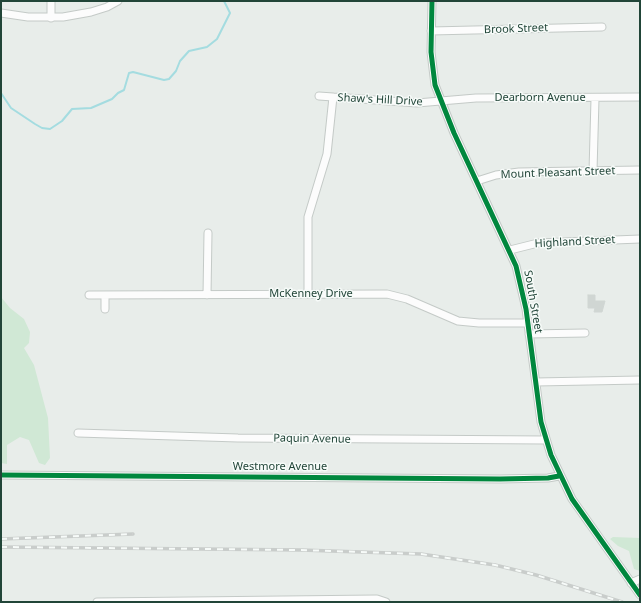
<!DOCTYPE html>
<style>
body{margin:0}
#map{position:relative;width:641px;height:603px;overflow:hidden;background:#e8edea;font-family:"Noto Sans",sans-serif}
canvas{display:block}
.frame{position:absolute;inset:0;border:2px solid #214538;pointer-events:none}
</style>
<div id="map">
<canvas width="641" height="603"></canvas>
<div class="frame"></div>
</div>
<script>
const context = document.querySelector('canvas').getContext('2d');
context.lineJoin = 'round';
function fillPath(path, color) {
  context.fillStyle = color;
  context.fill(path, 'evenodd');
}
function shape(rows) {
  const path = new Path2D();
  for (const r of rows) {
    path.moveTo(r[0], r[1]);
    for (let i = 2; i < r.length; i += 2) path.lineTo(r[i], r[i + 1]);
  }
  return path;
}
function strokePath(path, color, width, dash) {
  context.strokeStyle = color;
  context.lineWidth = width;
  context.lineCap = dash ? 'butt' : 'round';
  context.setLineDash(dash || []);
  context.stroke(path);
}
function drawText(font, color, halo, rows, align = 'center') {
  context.font = font + ' "Noto Sans",sans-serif';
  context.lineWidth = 3;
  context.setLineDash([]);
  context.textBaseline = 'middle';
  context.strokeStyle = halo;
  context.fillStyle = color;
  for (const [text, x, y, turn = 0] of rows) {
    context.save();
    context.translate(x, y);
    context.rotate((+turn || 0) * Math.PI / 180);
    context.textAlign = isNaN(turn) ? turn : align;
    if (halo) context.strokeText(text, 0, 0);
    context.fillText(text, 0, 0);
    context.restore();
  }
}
const green = shape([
 [1,297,10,308,24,319,30,332,29,343,24,348,34,365,48,418,50,458,45,465,39,463,29,440,20,437,7,445,7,464,1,463],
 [613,537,640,538,640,571,634,569,629,551,618,546,610,539]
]);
const stream = shape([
 [1,93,11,108,35,124,42,128,50,129,62,121,72,109,91,108,112,99,118,93,124,90,129,73,133,72,164,80,169,79,176,71,180,61,189,51,207,47,217,39,230,13,224,1]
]);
const building = shape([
 [588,295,595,295,595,301,605,301,602,312,594,312,595,308,588,308,588,295]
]);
const minor = shape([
 [51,1,51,18],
 [432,1,431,52,435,85,454,133,516,266,526,309,541,422,551,455,572,499,640,595],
 [1,13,28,17,63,17,91,12,107,7,118,1],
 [431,31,602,27],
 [319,96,417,103,476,98,640,97],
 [593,171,595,99],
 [477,181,496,175,519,172,640,170],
 [510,250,538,243,640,239],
 [308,293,308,217,327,154,333,97],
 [89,295,387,294,407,299,458,321,479,323,528,323],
 [105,295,105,309],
 [207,295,208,233],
 [529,334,585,333],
 [536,382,640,380],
 [78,433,238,438,546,440],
 [1,475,500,479,548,478,559,476],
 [631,583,640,579],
 [97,602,377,599,386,602]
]);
const rail = shape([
 [1,539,133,534],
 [1,547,301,550,421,554,495,565,536,575,622,602]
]);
const cycleway = shape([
 [432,1,431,52,435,85,454,133,516,266,526,309,541,422,551,455,572,499,640,595],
 [1,475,500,479,548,478,559,476]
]);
const streetNames = [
 ["Brook Street",516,29,-2],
 ["Dearborn Avenue",540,98],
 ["Shaw's Hill Drive",380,100,3],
 ["Mount Pleasant Street",558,173,-2],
 ["Highland Street",575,242,-3],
 ["McKenney Drive",311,294],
 ["South Street",533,302,80],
 ["Paquin Avenue",312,439,1],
 ["Westmore Avenue",280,467]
];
fillPath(green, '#d0e8d5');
strokePath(stream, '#a4dce0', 2);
fillPath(building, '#d0d6d3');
strokePath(building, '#d0d6d3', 1);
strokePath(minor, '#c4cac7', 9);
strokePath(minor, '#fcfcfc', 7);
strokePath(rail, '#c9cdcb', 3.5);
strokePath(rail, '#f7fbf9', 2, [6]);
strokePath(cycleway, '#00873e', 5);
drawText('11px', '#214538', '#f7fbf9', streetNames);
</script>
